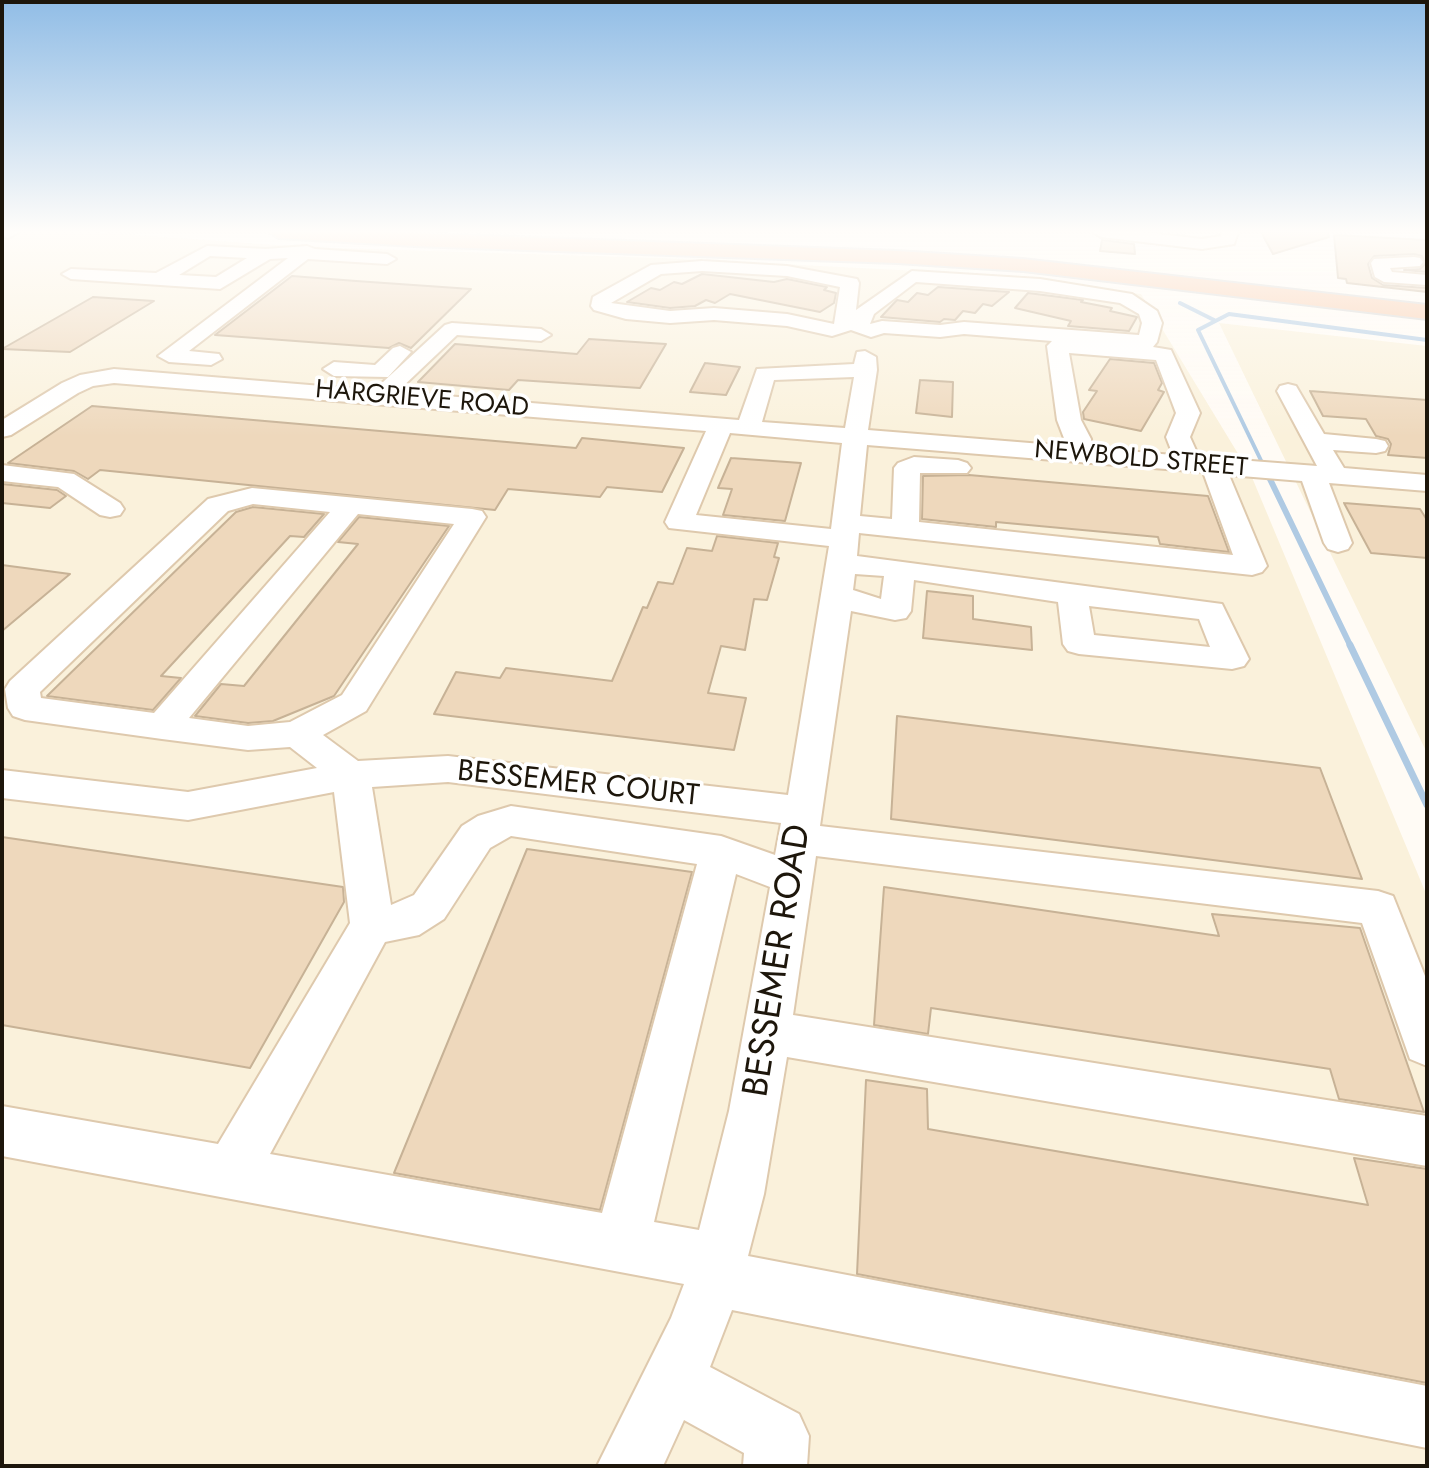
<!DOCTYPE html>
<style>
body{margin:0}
#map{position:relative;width:1429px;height:1468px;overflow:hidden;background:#fffbf5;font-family:Jost,sans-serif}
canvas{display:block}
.frame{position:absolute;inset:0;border:4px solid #1d160b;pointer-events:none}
</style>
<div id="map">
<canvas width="1429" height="1468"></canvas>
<div class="frame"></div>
</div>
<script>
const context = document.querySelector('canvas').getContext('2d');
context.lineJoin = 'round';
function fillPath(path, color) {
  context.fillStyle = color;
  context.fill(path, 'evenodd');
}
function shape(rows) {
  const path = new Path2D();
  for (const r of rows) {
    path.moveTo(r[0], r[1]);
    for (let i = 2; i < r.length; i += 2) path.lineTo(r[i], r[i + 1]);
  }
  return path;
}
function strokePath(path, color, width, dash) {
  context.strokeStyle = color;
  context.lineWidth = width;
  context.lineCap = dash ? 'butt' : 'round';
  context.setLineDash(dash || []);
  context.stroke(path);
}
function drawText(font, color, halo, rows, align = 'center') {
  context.font = font + ' Jost,sans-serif';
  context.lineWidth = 7;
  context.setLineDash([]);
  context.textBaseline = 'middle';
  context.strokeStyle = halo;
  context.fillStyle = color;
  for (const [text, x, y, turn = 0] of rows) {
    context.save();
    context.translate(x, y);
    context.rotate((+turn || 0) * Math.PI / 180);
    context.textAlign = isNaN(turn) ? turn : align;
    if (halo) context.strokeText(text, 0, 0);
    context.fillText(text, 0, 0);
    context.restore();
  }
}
const industrial = shape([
 [2,232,94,232,303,247,661,258,959,273,1141,294,1251,475,1427,896,1427,1466,2,1466],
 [1219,323,1427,346,1427,753]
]);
const streamFar2 = shape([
 [1180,303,1214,320],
 [1269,477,1198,330,1229,314,1427,340]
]);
const streamFar1 = shape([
 [1268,475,1351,647]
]);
const stream = shape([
 [1350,645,1427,805]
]);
const building = shape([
 [1261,232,1328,232,1329,237,1273,254,1261,232],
 [1334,235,1427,240,1427,272,1404,270,1420,269,1425,264,1422,256,1414,254,1374,256,1368,264,1372,278,1383,285,1427,288,1427,292,1347,283,1346,279,1338,278,1334,235],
 [1102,240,1134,244,1135,254,1100,251,1102,240],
 [702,274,774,282,787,279,827,287,824,290,836,293,834,303,820,312,730,294,715,303,706,300,695,306,670,308,627,302,651,288,660,290,674,282,682,284,702,274],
 [292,276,356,281,471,289,411,348,399,343,389,348,215,335,292,276],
 [938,287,1009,292,992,306,983,304,975,313,963,311,955,320,944,319,940,322,881,317,897,300,908,302,917,293,928,295,938,287],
 [1028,293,1083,300,1081,302,1112,308,1110,311,1137,317,1129,331,1068,326,1071,321,1015,308,1028,293],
 [93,297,154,301,70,352,2,349,93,297],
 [589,339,666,344,640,388,518,380,509,390,418,382,455,344,577,354,589,339],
 [1110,359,1154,363,1162,383,1158,390,1164,392,1141,431,1084,419,1083,412,1097,391,1089,390,1110,359],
 [705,363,740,367,726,395,690,392,705,363],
 [920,380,953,382,952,417,916,413,920,380],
 [1310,391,1427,400,1427,458,1388,455,1391,444,1388,439,1376,436,1366,419,1323,416,1310,391],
 [92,406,576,448,582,438,684,448,662,492,607,487,600,497,508,489,495,510,100,470,88,479,74,471,8,463,92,406],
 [731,458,801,463,785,521,723,515,732,489,718,488,731,458],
 [969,475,1208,496,1229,552,1160,544,1158,537,996,522,996,527,922,519,923,476,969,475],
 [2,484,57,490,66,496,50,508,2,503,2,484],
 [1344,503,1420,509,1427,520,1427,558,1371,553,1344,503],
 [253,507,324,514,304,537,290,536,161,676,181,678,153,710,47,696,236,512,253,507],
 [359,517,449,526,334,696,273,721,248,723,195,716,221,684,244,686,358,544,338,542,359,517],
 [717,536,778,543,774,557,779,558,767,600,754,599,745,650,721,646,708,693,746,698,734,750,434,714,456,672,500,678,506,668,612,681,643,607,647,608,658,582,673,584,687,548,712,551,717,536],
 [2,565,70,574,2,631,2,565],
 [927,591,973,596,973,619,1031,627,1032,650,923,638,927,591],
 [897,716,1320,768,1362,879,891,819,897,716],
 [2,837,343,887,344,902,250,1068,2,1025,2,837],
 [527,849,692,872,600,1210,394,1173,527,849],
 [884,887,1219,936,1212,914,1360,928,1424,1112,1339,1099,1330,1069,931,1008,928,1034,874,1025,884,887],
 [866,1080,927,1089,928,1129,1368,1205,1354,1158,1427,1169,1427,1383,857,1274,866,1080]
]);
const minor = shape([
 [2,232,19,232,8,238,2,236,2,232],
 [1093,232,1142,232,1202,239,1221,236,1222,232,1238,232,1234,244,1202,249,1101,237,1093,232],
 [207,246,266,249,307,246,315,249,387,254,396,259,387,264,308,259,189,351,219,354,222,359,211,365,169,362,158,356,288,258,270,259,220,289,71,279,62,274,71,269,156,273,207,246],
 [210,256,247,258,216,277,179,275,210,256],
 [1414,257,1420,258,1423,262,1420,266,1390,268,1392,272,1427,275,1427,285,1384,282,1375,277,1371,263,1374,259,1414,257],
 [702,261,787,266,857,279,859,283,856,310,912,271,1040,279,1132,294,1157,311,1162,323,1157,342,1153,347,1171,350,1200,413,1190,437,1199,457,1317,466,1277,391,1280,386,1288,384,1296,386,1324,434,1376,439,1385,441,1388,446,1385,451,1376,453,1333,450,1344,468,1427,475,1427,491,1329,483,1352,543,1348,549,1338,552,1328,549,1324,543,1302,481,1229,475,1267,566,1262,572,1252,575,859,533,857,556,1222,604,1249,659,1244,666,1232,669,1079,654,1068,651,1063,644,1058,602,914,580,911,611,906,618,895,620,851,611,820,826,1378,891,1393,896,1427,981,1427,1066,1410,1059,1362,923,816,856,793,1015,1427,1116,1427,1166,787,1057,764,1194,748,1256,1427,1386,1427,1448,732,1310,710,1367,799,1414,809,1436,807,1466,743,1466,744,1453,684,1420,663,1466,597,1466,671,1318,684,1284,2,1156,2,1106,218,1144,350,923,334,792,188,820,2,798,2,770,188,792,317,768,290,747,248,750,162,739,25,720,13,716,8,708,5,689,10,681,208,499,252,488,472,509,482,511,486,517,366,711,323,735,358,761,448,756,788,795,829,546,669,528,665,522,706,431,114,383,93,386,78,393,11,435,2,437,2,420,62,383,80,375,114,369,383,391,380,387,383,382,445,325,452,323,541,329,551,335,541,341,457,335,397,392,739,420,757,369,854,364,857,352,865,351,876,357,877,370,868,430,1067,446,1057,420,1047,346,1052,341,964,334,940,337,884,333,871,337,851,330,832,336,787,326,714,320,670,323,626,319,594,310,591,306,593,297,651,265,702,261],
 [702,271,787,276,840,287,834,324,787,314,714,308,670,311,611,303,661,274,702,271],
 [916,282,1040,291,1120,303,1139,314,1142,323,1139,335,964,322,940,325,882,321,870,324,874,314,916,282],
 [1069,353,1156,360,1176,413,1166,437,1173,455,1092,448,1091,439,1081,420,1069,353],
 [854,377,845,428,762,422,774,380,854,377],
 [730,433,842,443,831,529,696,515,730,433],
 [867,445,1203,472,1233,555,919,522,920,473,967,473,971,468,967,463,958,460,914,457,898,463,894,468,892,519,860,516,867,445],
 [253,504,330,512,154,713,41,698,40,692,228,511,253,504],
 [358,514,454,524,342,695,290,722,248,726,189,718,358,514],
 [855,574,884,576,881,599,853,590,855,574],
 [1089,606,1199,619,1210,647,1094,635,1089,606],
 [448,782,781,823,775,855,721,836,511,806,478,816,462,826,414,895,391,905,372,787,448,782],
 [511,836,697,864,602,1213,270,1154,385,942,419,935,444,919,490,848,511,836],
 [736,874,770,887,729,1111,699,1230,654,1222,736,874],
 [400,346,411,352,388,377,334,376,323,369,334,362,375,365,393,348,400,346],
 [2,465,74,474,120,503,124,509,120,515,110,517,100,515,58,487,2,481,2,465]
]);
const major = shape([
 [269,232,381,232,897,251,1023,259,1427,305,1427,319,1023,271,897,263,414,246,279,238,269,232]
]);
const farStreetnames = [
 ["HARGRIEVE ROAD",422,400,5],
 ["NEWBOLD STREET",1141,460,5]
];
const streetNames = [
 ["BESSEMER COURT",578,785,6]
];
const nearStreetnames = [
 ["BESSEMER ROAD",779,961,-81]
];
fillPath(industrial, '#faf1db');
strokePath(streamFar2, '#afcae3', 4);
strokePath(streamFar1, '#afcae3', 6);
strokePath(stream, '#afcae3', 7);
fillPath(building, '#eed8bc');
strokePath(building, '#c7b296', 2);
strokePath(minor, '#dec9ad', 4);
strokePath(major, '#d6d5d3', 4);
fillPath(minor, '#fff');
fillPath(major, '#f8caaa');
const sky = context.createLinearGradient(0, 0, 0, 437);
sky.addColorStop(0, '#91bde6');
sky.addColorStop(0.53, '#fffdfa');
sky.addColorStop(1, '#fffdfa00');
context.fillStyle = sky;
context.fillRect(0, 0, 1429, 437);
drawText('26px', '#1d160b', '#fff', farStreetnames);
drawText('30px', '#1d160b', '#fff', streetNames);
drawText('36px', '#1d160b', '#fff', nearStreetnames);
</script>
